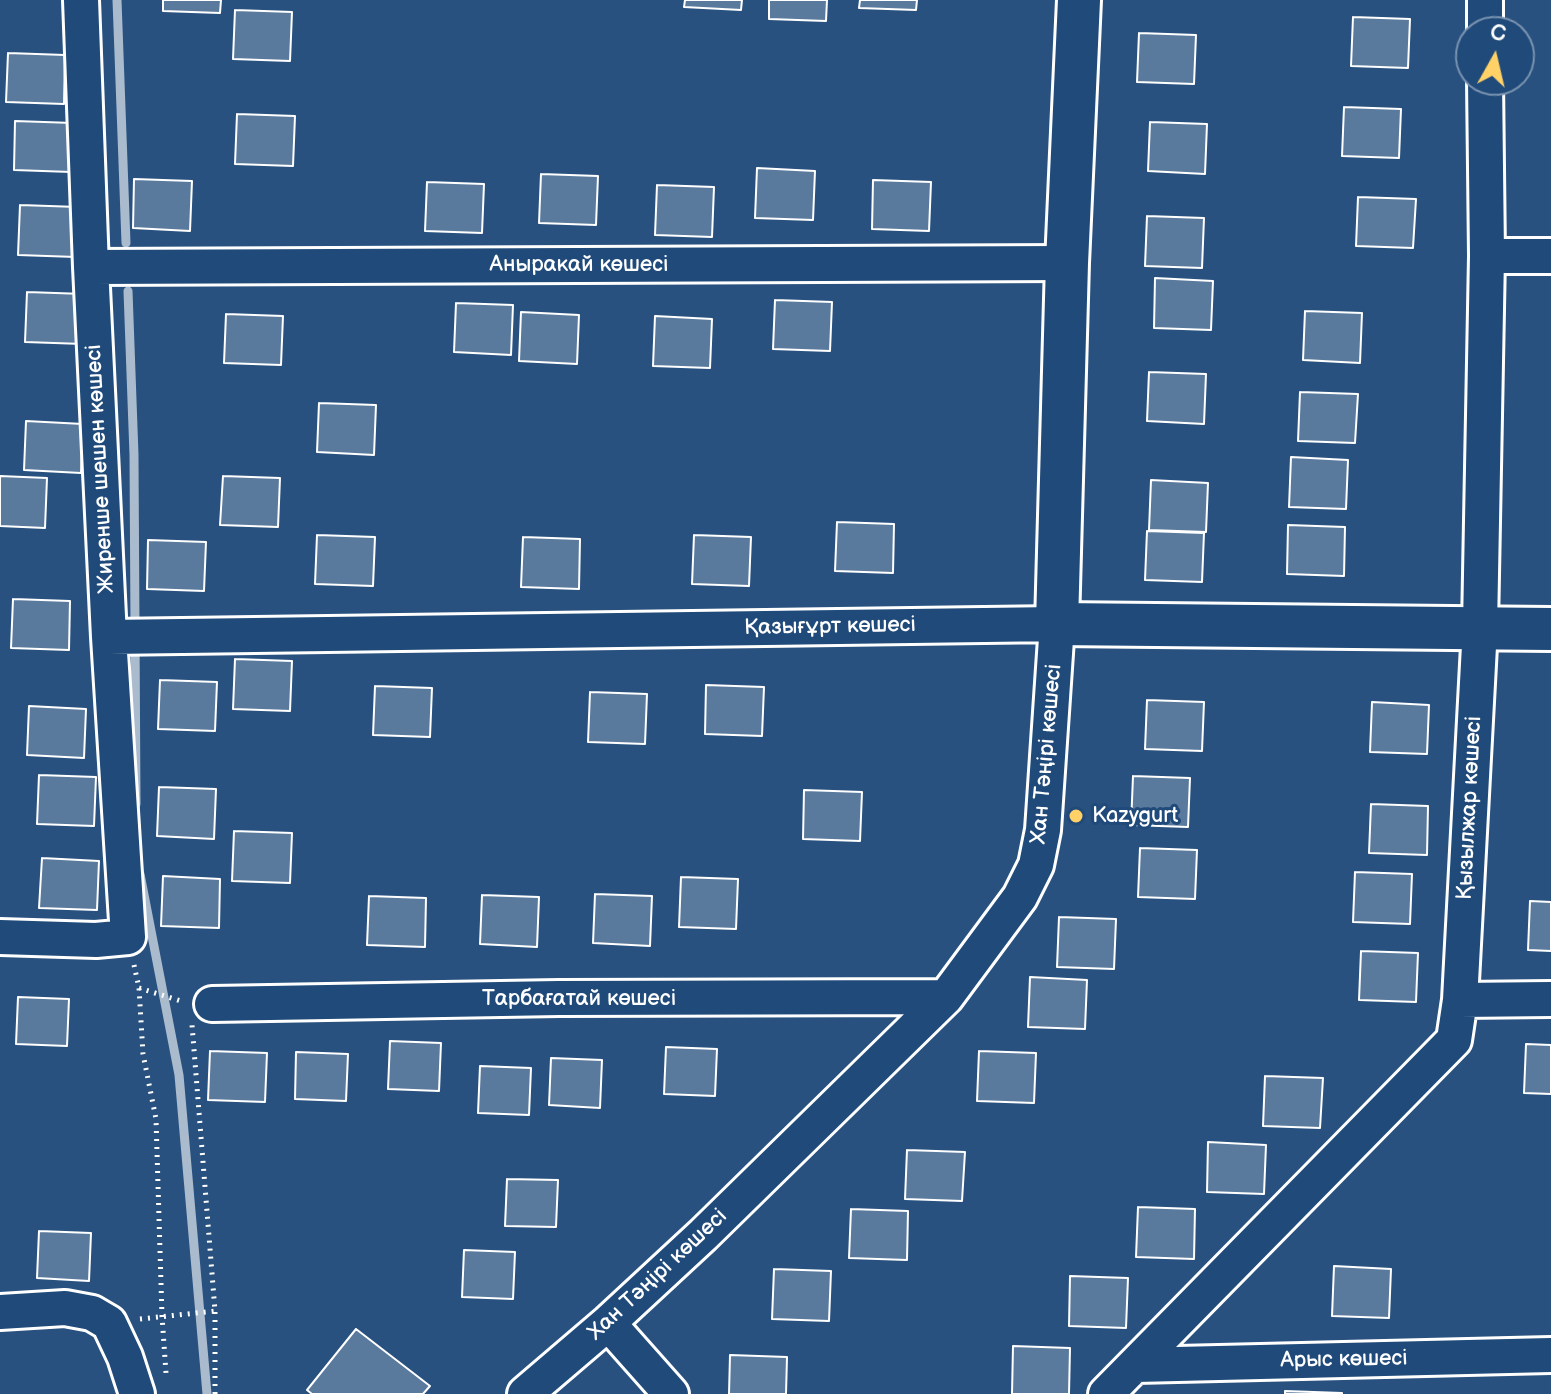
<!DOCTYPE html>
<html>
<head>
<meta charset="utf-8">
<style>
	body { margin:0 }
	#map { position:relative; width:1551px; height:1394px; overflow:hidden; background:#28517f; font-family:"Balsamiq Sans",sans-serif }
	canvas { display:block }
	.north { position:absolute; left:1455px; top:16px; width:80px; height:80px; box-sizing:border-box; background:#1f4a7a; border:2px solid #7992af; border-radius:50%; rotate:8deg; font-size:22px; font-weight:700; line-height:32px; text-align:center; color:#fff }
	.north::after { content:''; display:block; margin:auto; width:28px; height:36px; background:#ffd166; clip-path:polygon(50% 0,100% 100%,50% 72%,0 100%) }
</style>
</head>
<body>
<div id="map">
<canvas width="1551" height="1394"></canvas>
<div class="north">С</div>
</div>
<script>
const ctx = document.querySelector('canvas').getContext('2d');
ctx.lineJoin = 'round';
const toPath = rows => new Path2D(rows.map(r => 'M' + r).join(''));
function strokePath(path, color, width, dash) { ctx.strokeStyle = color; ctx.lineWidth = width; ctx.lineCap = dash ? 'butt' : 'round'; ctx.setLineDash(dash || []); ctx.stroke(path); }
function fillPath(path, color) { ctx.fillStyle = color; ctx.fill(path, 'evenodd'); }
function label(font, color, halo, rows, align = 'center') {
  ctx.font = font + ' "Balsamiq Sans",sans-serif'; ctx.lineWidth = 6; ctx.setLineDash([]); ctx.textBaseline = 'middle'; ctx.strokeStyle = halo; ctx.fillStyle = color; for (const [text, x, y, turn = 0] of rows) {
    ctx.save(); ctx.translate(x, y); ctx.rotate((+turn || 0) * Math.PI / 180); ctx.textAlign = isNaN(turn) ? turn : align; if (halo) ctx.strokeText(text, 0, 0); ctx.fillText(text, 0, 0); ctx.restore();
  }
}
strokePath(toPath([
	[117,0,126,243],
	[128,291,134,455,136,804],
	[140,874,179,1075,207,1394]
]), '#aabbcd', 9);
const building = toPath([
	[163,0,221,0,220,13,163,11,163,0],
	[685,0,742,0,741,10,684,7,685,0],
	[769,0,827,0,826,21,769,19,769,0],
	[860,0,917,0,916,10,859,8,860,0],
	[235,10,292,12,290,61,233,59,235,10],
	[1353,17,1410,19,1408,68,1351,66,1353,17],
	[1139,33,1196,35,1194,84,1137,82,1139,33],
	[8,53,65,55,64,104,6,102,8,53],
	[1344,107,1401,109,1399,158,1342,156,1344,107],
	[237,114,295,116,293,166,235,164,237,114],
	[15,121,73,123,71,172,14,170,15,121],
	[1150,122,1207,124,1205,174,1148,171,1150,122],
	[757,168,815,171,813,220,755,218,757,168],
	[541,174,598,176,596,225,539,223,541,174],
	[134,179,192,181,190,231,133,228,134,179],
	[873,180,931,182,929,231,872,229,873,180],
	[427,182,484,184,482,233,425,231,427,182],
	[657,185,714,187,712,237,655,235,657,185],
	[1358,197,1416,199,1413,248,1356,246,1358,197],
	[20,205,78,207,76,257,18,255,20,205],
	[1147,216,1204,218,1202,268,1145,266,1147,216],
	[1155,278,1213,281,1211,330,1154,328,1155,278],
	[27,292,84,294,83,344,25,342,27,292],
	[775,300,832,302,830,351,773,349,775,300],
	[456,303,513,305,511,355,454,352,456,303],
	[1305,311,1362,313,1360,363,1303,360,1305,311],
	[521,312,579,315,577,364,519,361,521,312],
	[226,314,283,316,281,365,224,363,226,314],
	[655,316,712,319,710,368,653,366,655,316],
	[1149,372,1206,374,1204,424,1147,421,1149,372],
	[1300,392,1358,394,1355,443,1298,441,1300,392],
	[319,403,376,405,374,455,317,452,319,403],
	[26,421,83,424,81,473,24,470,26,421],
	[1291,457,1348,460,1346,509,1289,507,1291,457],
	[0,476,47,478,45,528,0,526,0,476],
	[223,476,280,478,278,527,220,525,223,476],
	[1151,480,1208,483,1206,532,1149,530,1151,480],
	[837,522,894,524,893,573,835,571,837,522],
	[1288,525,1345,527,1344,576,1287,574,1288,525],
	[1147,531,1204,533,1202,582,1145,580,1147,531],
	[317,535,375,537,373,586,315,584,317,535],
	[694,535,751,537,749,586,692,584,694,535],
	[523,537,580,539,579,589,521,587,523,537],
	[148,540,206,542,204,591,147,589,148,540],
	[13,599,70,601,69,650,11,648,13,599],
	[235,659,292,661,290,711,233,709,235,659],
	[160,680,217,682,215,731,158,729,160,680],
	[706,685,764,687,762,736,705,734,706,685],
	[375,686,432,688,430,737,373,735,375,686],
	[590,692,647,694,645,744,588,742,590,692],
	[1147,700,1204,702,1202,751,1145,749,1147,700],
	[1372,702,1429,705,1427,754,1370,752,1372,702],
	[29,706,86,709,84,758,27,755,29,706],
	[39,775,96,777,94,826,37,824,39,775],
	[1133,776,1190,778,1188,827,1131,825,1133,776],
	[159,787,216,789,214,839,157,836,159,787],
	[804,790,862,792,860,841,803,839,804,790],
	[1371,804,1428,806,1427,855,1369,853,1371,804],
	[234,831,292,833,290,883,232,881,234,831],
	[1140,848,1197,850,1195,899,1138,897,1140,848],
	[42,858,99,861,97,910,39,908,42,858],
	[1355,872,1412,874,1410,924,1353,922,1355,872],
	[163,876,220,879,219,928,161,926,163,876],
	[681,877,738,879,736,929,679,927,681,877],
	[595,894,652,896,650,946,593,943,595,894],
	[482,895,539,897,537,947,480,944,482,895],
	[369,896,426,898,425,947,367,945,369,896],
	[1530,901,1551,902,1551,951,1528,950,1530,901],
	[1059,917,1116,919,1114,969,1057,967,1059,917],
	[1361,951,1418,953,1416,1002,1359,1000,1361,951],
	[1030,977,1087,980,1085,1029,1028,1027,1030,977],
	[18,997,69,999,67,1046,16,1044,18,997],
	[390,1041,441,1043,439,1091,388,1089,390,1041],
	[1526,1044,1551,1045,1551,1094,1524,1093,1526,1044],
	[666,1047,717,1049,715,1096,664,1094,666,1047],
	[210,1051,267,1053,265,1102,208,1100,210,1051],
	[979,1051,1036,1053,1034,1103,977,1101,979,1051],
	[296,1052,348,1054,346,1101,295,1099,296,1052],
	[551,1058,602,1060,600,1108,549,1105,551,1058],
	[480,1066,531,1068,529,1115,478,1113,480,1066],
	[1265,1076,1323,1078,1320,1128,1263,1126,1265,1076],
	[1208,1142,1266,1145,1264,1194,1207,1192,1208,1142],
	[907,1150,965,1152,962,1201,905,1199,907,1150],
	[507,1179,558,1180,556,1227,505,1226,507,1179],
	[1138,1207,1195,1209,1194,1259,1136,1257,1138,1207],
	[851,1209,908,1211,907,1260,849,1258,851,1209],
	[39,1231,91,1233,89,1281,37,1278,39,1231],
	[464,1250,515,1252,513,1299,462,1297,464,1250],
	[1334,1266,1391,1269,1389,1318,1332,1316,1334,1266],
	[774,1269,831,1271,829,1321,772,1319,774,1269],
	[1070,1276,1128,1278,1126,1328,1069,1326,1070,1276],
	[356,1329,430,1386,423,1394,312,1394,307,1390,356,1329],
	[1013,1346,1070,1348,1069,1394,1012,1394,1013,1346],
	[730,1355,787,1357,786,1394,729,1394,730,1355],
	[1285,1391,1342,1393,1342,1394,1285,1394,1285,1391]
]);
fillPath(building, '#5a7a9d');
strokePath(building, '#fff', 2);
const minor = toPath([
	[1485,0,1485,32],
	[1487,256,1551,256],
	[91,267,1067,263],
	[109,637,1057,624,1043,830,1036,865,1020,897,946,997,703,1235,608,1323,525,1394],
	[0,937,96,940,128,937,109,637,91,267,81,0],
	[1460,1000,1551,999],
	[212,1004,559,998,946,997],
	[0,1312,65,1308,92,1313,109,1323,125,1357,137,1394],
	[608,1323,671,1394],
	[1136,1365,1551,1355],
	[1106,1394,1454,1040,1460,1000,1480,627,1487,256,1485,80]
]);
const tertiary = toPath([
	[1079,0,1067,263,1057,624,1551,629]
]);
strokePath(minor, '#fff', 40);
strokePath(tertiary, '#fff', 48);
strokePath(toPath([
	[134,965,139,988,143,1054,156,1119,162,1316,166,1373],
	[139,988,184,1002],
	[140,1319,215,1311,192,1025],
	[215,1394,215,1311]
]), '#fff', 5, [2, 6]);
strokePath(minor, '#1f4a7a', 34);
strokePath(tertiary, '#1f4a7a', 42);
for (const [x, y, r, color] of [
	[1076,816,8,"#ffd166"]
]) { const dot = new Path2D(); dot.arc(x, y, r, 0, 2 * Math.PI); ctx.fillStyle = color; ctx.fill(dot); strokePath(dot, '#1f4a7a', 3); }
label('22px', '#fff', '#1f4a7a', [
	["Аныракай көшесі",579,265],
	["Жиренше шешен көшесі",101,469,-93],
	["Қазығұрт көшесі",830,627,-1],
	["Хан Тәңірі көшесі",1047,754,-85],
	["Қызылжар көшесі",1470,808,-87],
	["Тарбағатай көшесі",579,999],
	["Хан Тәңірі көшесі",658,1275,-43],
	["Арыс көшесі",1344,1360,-1]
]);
label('22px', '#fff', '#1f4a7a', [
	["Kazygurt",1092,816]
], 'left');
</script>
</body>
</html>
